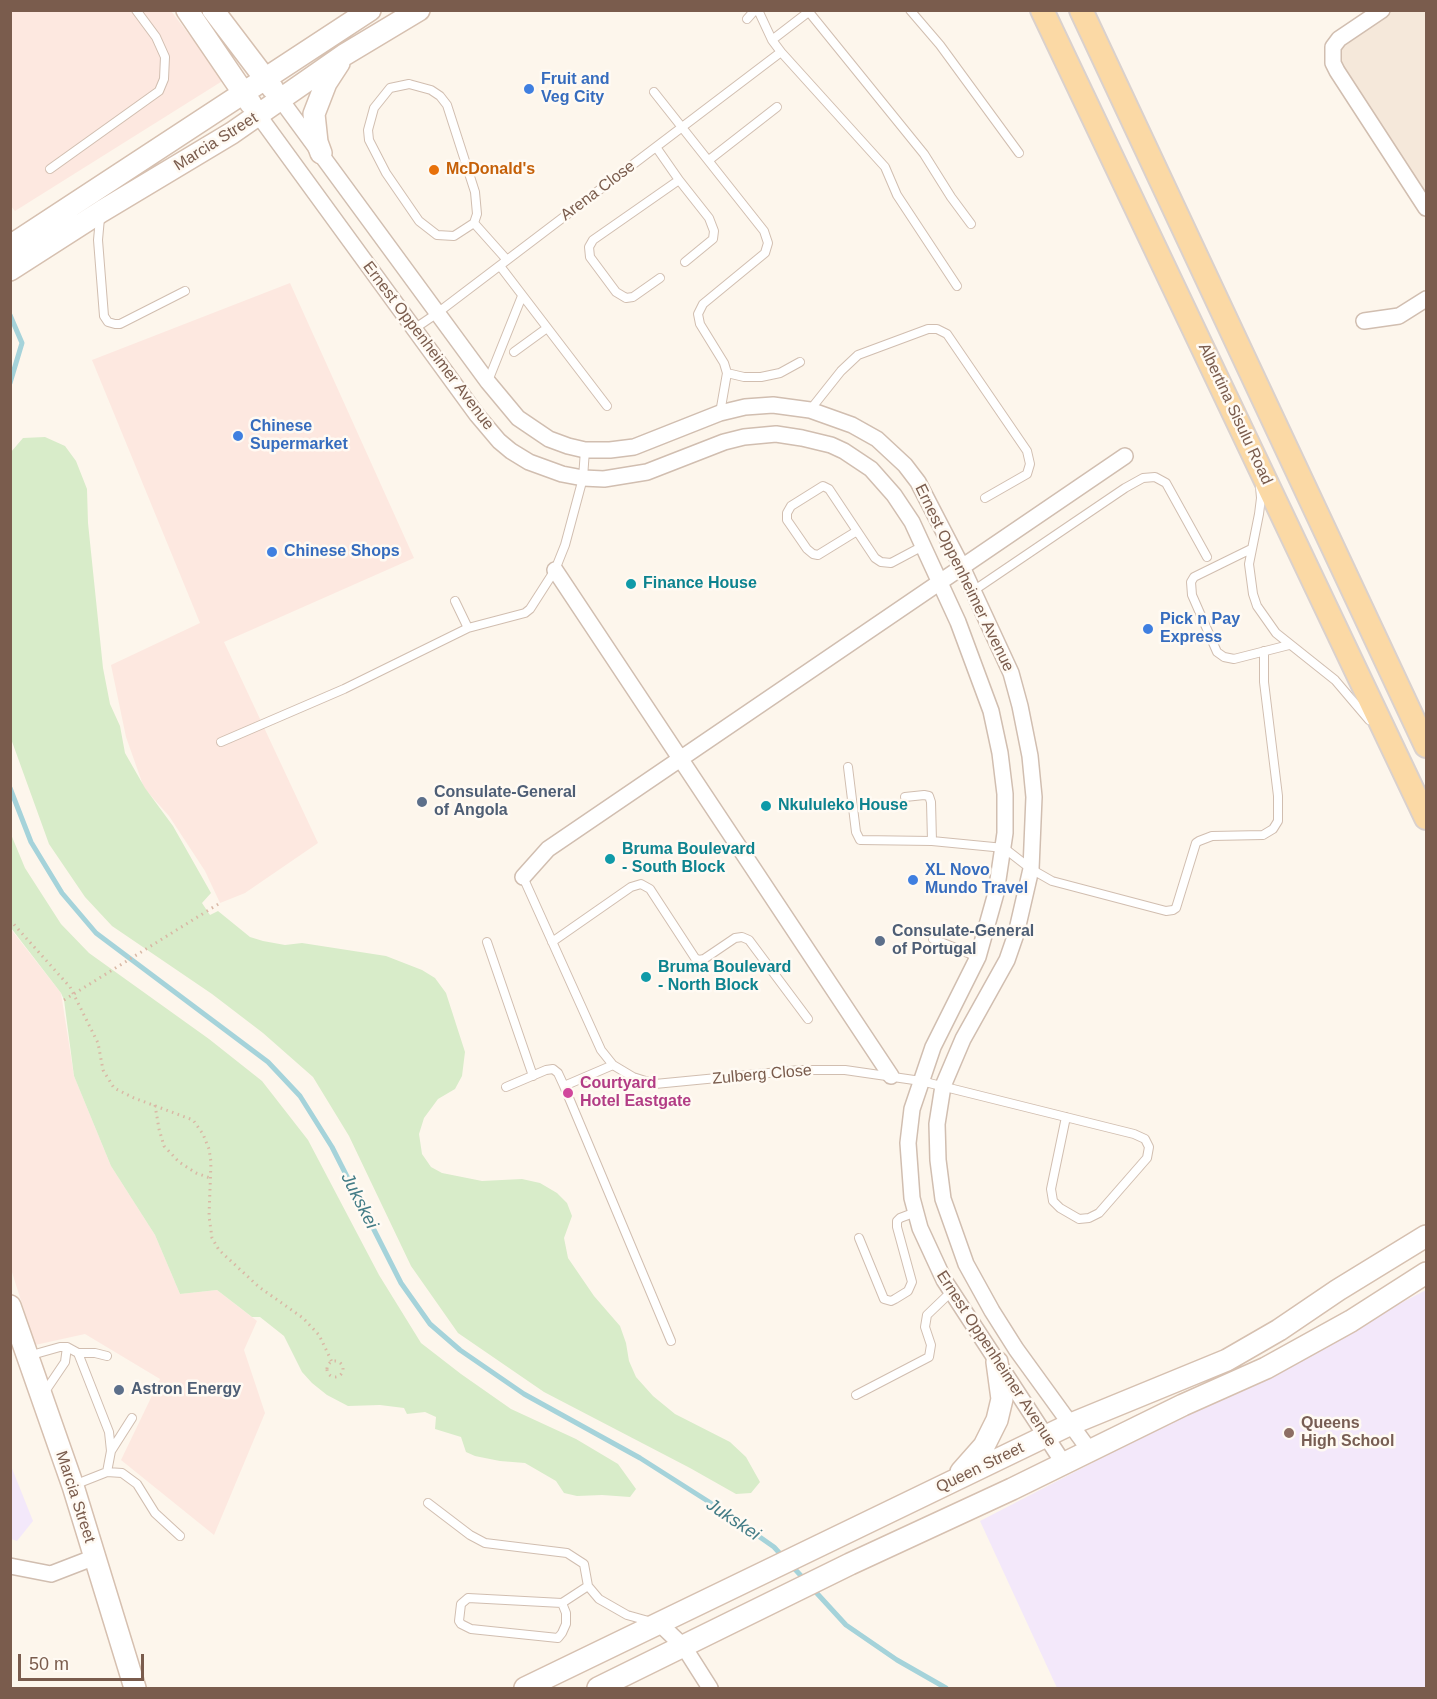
<!DOCTYPE html>
<html>
<head>
<meta charset="utf-8">
<style>
	body { margin:0 }
	#map { position:relative; width:1437px; height:1699px; overflow:hidden; background:#fdf6ec; font-family:Arial,sans-serif }
	canvas { display:block }
	.frame { position:absolute; inset:0; border:12px solid #7a5c4d; pointer-events:none }
	.scale { position:absolute; left:18px; top:1654px; width:126px; height:27px; box-sizing:border-box; border:3px solid #7a5c4d; border-top:0; padding-left:8px; font-size:18px; line-height:21px; white-space:nowrap; color:#7a5c4d; -webkit-text-stroke:4px #fffaf3; paint-order:stroke }
</style>
</head>
<body>
<div id="map">
<canvas width="1437" height="1699"></canvas>
<div class="frame"></div>
<div class="scale">50 m</div>
</div>
<script>
const ctx = document.querySelector('canvas').getContext('2d');
ctx.lineJoin = 'round';
function fillPath(path, color) { ctx.fillStyle = color; ctx.fill(path, 'evenodd'); }
const toPath = rows => new Path2D(rows.map(r => 'M' + r).join(''));
function strokePath(path, color, width, dash) { ctx.strokeStyle = color; ctx.lineWidth = width; ctx.lineCap = dash ? 'butt' : 'round'; ctx.setLineDash(dash || []); ctx.stroke(path); }
function label(font, color, halo, rows, align = 'center') {
  ctx.font = font + ' Arial,sans-serif'; ctx.lineWidth = 5; ctx.setLineDash([]); ctx.textBaseline = 'middle'; ctx.strokeStyle = halo; ctx.fillStyle = color; for (const [text, x, y, turn = 0] of rows) {
    ctx.save(); ctx.translate(x, y); ctx.rotate((+turn || 0) * Math.PI / 180); ctx.textAlign = isNaN(turn) ? turn : align; if (halo) ctx.strokeText(text, 0, 0); ctx.fillText(text, 0, 0); ctx.restore();
  }
}
fillPath(toPath([
	[1391,11,1426,11,1426,200,1332,52]
]), '#f5e8da');
fillPath(toPath([
	[10,11,171,11,224,80,15,211,10,205],
	[290,283,414,558,224,642,318,843,245,893,220,903,205,871,169,816,144,788,126,737,111,665,200,623,92,360],
	[10,928,61,993,74,1076,111,1166,155,1235,180,1294,217,1290,257,1321,244,1350,265,1413,214,1535,121,1460,160,1379,85,1334,35,1345,11,1269]
]), '#fde8e0');
fillPath(toPath([
	[1426,1290,1426,1688,1057,1688,980,1521],
	[11,1466,33,1521,17,1541,11,1539]
]), '#f3e8fa');
fillPath(toPath([
	[45,437,65,446,76,461,87,489,88,523,103,668,110,704,120,726,125,753,145,788,173,826,211,893,202,903,210,915,218,911,250,937,263,941,285,945,302,943,386,956,422,970,435,978,446,993,465,1052,462,1076,455,1089,438,1099,424,1118,419,1134,422,1154,431,1167,442,1173,482,1181,522,1179,540,1183,557,1193,567,1203,572,1216,564,1238,568,1258,594,1296,620,1326,626,1343,629,1361,636,1377,653,1396,675,1414,730,1442,746,1457,760,1482,751,1493,736,1494,690,1468,544,1392,458,1333,411,1266,349,1136,313,1077,263,1033,212,994,112,926,85,897,49,844,10,736,11,452,23,438],
	[10,832,25,868,61,924,89,953,209,1039,262,1081,308,1140,379,1275,421,1343,461,1374,511,1409,576,1439,618,1464,636,1489,630,1497,602,1495,577,1496,564,1493,556,1481,525,1463,500,1461,475,1456,466,1452,461,1437,435,1429,436,1417,425,1412,407,1414,404,1408,380,1405,348,1406,327,1395,312,1383,302,1372,284,1336,260,1317,252,1317,217,1290,180,1294,155,1235,111,1166,74,1076,64,1000,61,993,11,928]
]), '#d8ecc9');
strokePath(toPath([
	[10,315,22,343,10,383],
	[10,788,31,842,62,893,96,933,268,1062,300,1096,332,1147,401,1283,430,1324,460,1350,524,1394,640,1458,717,1507,774,1547,784,1558],
	[791,1565,805,1580],
	[813,1589,846,1625,897,1660,946,1688]
]), '#a5d3da', 5);
const lane = toPath([
	[758,10,772,40,781,52,885,167,897,195,957,286],
	[910,10,940,45,1019,153],
	[809,12,924,154,951,197,971,224],
	[747,19,755,10],
	[772,40,811,10],
	[409,84,431,90,440,96,447,105,475,192,477,214,474,223,454,236,437,235,419,221,386,173,369,140,368,130,374,108,390,88,409,84],
	[654,92,764,231,768,243,765,253,703,304,698,314,700,324,724,363,727,373,720,413],
	[656,147,679,180,593,240,589,247,590,257,616,292,626,298,633,297,660,278],
	[709,160,777,107],
	[50,169,159,91,164,79,165,57,156,37,136,10],
	[679,180,709,218,714,231,713,239,685,262],
	[100,218,98,240,104,316,108,322,115,324,120,324,185,291],
	[474,223,507,260],
	[500,266,607,406],
	[414,329,436,314,781,52],
	[514,352,547,328],
	[727,373,744,377,761,377,780,373,800,362],
	[488,381,522,296],
	[810,410,841,371,858,355,928,329,937,329,947,334,1027,451,1030,464,1027,474,985,498],
	[1260,487,1261,498,1259,514,1249,564,1253,594,1257,606,1276,633,1335,680,1369,720],
	[857,531,818,555,813,554,807,549,787,520,787,513,791,506,823,486,829,489,875,558,881,562,891,563,923,546],
	[1251,549,1194,577,1191,582,1192,595,1217,652,1224,657,1234,659,1289,645],
	[973,591,1125,488,1143,478,1155,477,1166,483,1207,557],
	[455,601,468,628],
	[221,742,344,689,468,628,525,613,530,609,555,570,565,545,583,478,585,450],
	[848,767,856,832,860,840,932,841,1004,848,1031,869,1052,881,1166,911,1173,910,1176,908,1196,843,1199,841,1212,836,1263,835,1273,829,1278,821,1278,796,1264,682,1264,651],
	[905,797,924,795,929,796,931,802,932,841],
	[523,877,601,1050,613,1065,633,1077,655,1084,800,1070,845,1070,921,1081,1134,1134,1145,1139,1149,1147,1147,1158,1099,1213,1089,1218,1079,1219,1060,1208,1053,1201,1051,1189,1066,1117],
	[933,939,978,957],
	[487,942,533,1076],
	[552,942,631,887,641,884,650,889,695,958,699,960,704,959,735,938,742,937,749,940,808,1019],
	[613,1065,564,1086,671,1341],
	[506,1087,546,1070,553,1069,558,1073,564,1086],
	[859,1238,884,1299,891,1301,895,1299,908,1291,912,1282,897,1227,897,1221,900,1218,916,1212],
	[78,1353,95,1353,107,1356],
	[28,1356,60,1347,67,1347,78,1353,109,1432,111,1451,107,1472],
	[44,1393,65,1362,67,1347],
	[856,1395,929,1357,931,1345,925,1327,927,1315,951,1292],
	[111,1451,132,1418],
	[74,1485,107,1472,122,1473,137,1484,155,1513,180,1536],
	[428,1503,470,1535,485,1543,567,1553,584,1564,588,1586,599,1599,627,1615,652,1622],
	[562,1603,566,1613,566,1624,562,1633,558,1638,471,1629,461,1624,459,1621,461,1604,468,1598,562,1603,588,1586]
]);
const street = toPath([
	[1382,10,1339,39,1333,47,1333,63,1337,71,1426,208],
	[281,100,488,382,518,418,549,439,568,446,585,450,610,450,634,447,720,413,745,407,773,405,810,410,852,425,877,439,905,465,918,482,962,567,1011,673,1020,706,1030,756,1034,797,1031,869,1016,934,1007,960,963,1039,943,1086,937,1124,938,1160,943,1199,966,1264,992,1311,1016,1349,1090,1451],
	[259,116,477,415,499,441,511,451,529,462,562,474,583,478,604,479,647,472,724,442,744,437,776,434,802,438,831,445,844,451,871,469,894,495,912,522,958,622,991,711,1000,753,1005,794,1005,833,996,893,978,957,933,1047,912,1109,908,1143,912,1198,920,1228,944,1280,1064,1464],
	[1364,321,1399,316,1426,299],
	[555,570,891,1076],
	[523,877,548,849,1125,456],
	[10,1566,51,1574,95,1557],
	[660,1624,684,1647,710,1688]
]);
const secondary = toPath([
	[187,10,251,104],
	[213,10,273,89],
	[321,153,317,142,314,114,326,83,339,63],
	[10,246,370,10],
	[10,270,102,211,232,133,344,55,419,10],
	[10,1306,73,1486,135,1688],
	[961,1472,984,1446,997,1420,1002,1399,997,1362],
	[525,1688,1071,1424,1227,1360,1279,1330,1338,1290,1426,1236],
	[598,1688,850,1564,1012,1489,1183,1405,1266,1368,1351,1321,1426,1273]
]);
const primary = toPath([
	[1042,10,1426,818],
	[1081,10,1426,746]
]);
strokePath(lane, '#d1beb0', 10);
strokePath(street, '#d1beb0', 18);
strokePath(secondary, '#d6c0b0', 24);
strokePath(primary, '#dad1cd', 26);
strokePath(toPath([
	[10,920,70,987,98,1043,103,1070,114,1088,134,1098,193,1120,203,1134,209,1149,211,1162,209,1216,212,1238,219,1250,259,1287,303,1318,319,1335,332,1362],
	[155,1105,159,1129,164,1146,179,1162,196,1173,210,1178],
	'327 1369a8 8 0 1 1 16 0a8 8 0 1 1-16 0Z'
]), '#d9b8a5', 3, [1.5, 4.5]);
strokePath(lane, '#fff', 8);
strokePath(street, '#fff', 15);
strokePath(secondary, '#fff', 21);
strokePath(primary, '#fbd9a5', 22);
strokePath(toPath([
	[64,1000,220,903]
]), '#d9b8a5', 3, [1.5, 4.5]);
for (const [x, y, r, color] of [
	[529,89,6,"#3f7fe0"],
	[434,170,6,"#e8710a"],
	[238,436,6,"#3f7fe0"],
	[272,552,6,"#3f7fe0"],
	[631,584,6,"#0f9aa8"],
	[1148,629,6,"#3f7fe0"],
	[422,802,6,"#5c6f8a"],
	[766,806,6,"#0f9aa8"],
	[610,859,6,"#0f9aa8"],
	[913,880,6,"#3f7fe0"],
	[880,941,6,"#5c6f8a"],
	[646,977,6,"#0f9aa8"],
	[568,1093,6,"#d1479c"],
	[119,1390,6,"#5c6f8a"],
	[1289,1433,6,"#8d6e63"]
]) { const dot = new Path2D(); dot.arc(x, y, r, 0, 2 * Math.PI); ctx.fillStyle = color; ctx.fill(dot); strokePath(dot, '#fffaf3', 2); }
label('bold 16px', '#366cbe', '#fffaf3', [
	["Fruit and",541,80],
	["Veg City",541,98],
	["Chinese",250,427],
	["Supermarket",250,445],
	["Chinese Shops",284,552],
	["Pick n Pay",1160,620],
	["Express",1160,638],
	["XL Novo",925,871],
	["Mundo Travel",925,889]
], 'left');
label('16px', '#7a5c4d', '#fffaf3', [
	["Marcia Street",216,142,-32],
	["Arena Close",598,191,-37],
	["Ernest Oppenheimer Avenue",428,346,53],
	["Albertina Sisulu Road",1235,414,65],
	["Ernest Oppenheimer Avenue",964,578,64],
	["Zulberg Close",762,1075,-5],
	["Ernest Oppenheimer Avenue",996,1359,57],
	["Queen Street",980,1468,-26],
	["Marcia Street",75,1497,72]
]);
label('bold 16px', '#c56008', '#fffaf3', [
	["McDonald's",446,170]
], 'left');
label('bold 16px', '#0d838f', '#fffaf3', [
	["Finance House",643,584],
	["Nkululeko House",778,806],
	["Bruma Boulevard",622,850],
	["- South Block",622,868],
	["Bruma Boulevard",658,968],
	["- North Block",658,986]
], 'left');
label('bold 16px', '#4e5e75', '#fffaf3', [
	["Consulate-General",434,793],
	["of Angola",434,811],
	["Consulate-General",892,932],
	["of Portugal",892,950],
	["Astron Energy",131,1390]
], 'left');
label('bold 16px', '#b23c85', '#fffaf3', [
	["Courtyard",580,1084],
	["Hotel Eastgate",580,1102]
], 'left');
label('bold 16px', '#785e54', '#fffaf3', [
	["Queens",1301,1424],
	["High School",1301,1442]
], 'left');
label('italic 18px', '#437c86', '#fffaf3', [
	["Jukskei",359,1201,63],
	["Jukskei",733,1520,34]
]);
</script>
</body>
</html>
